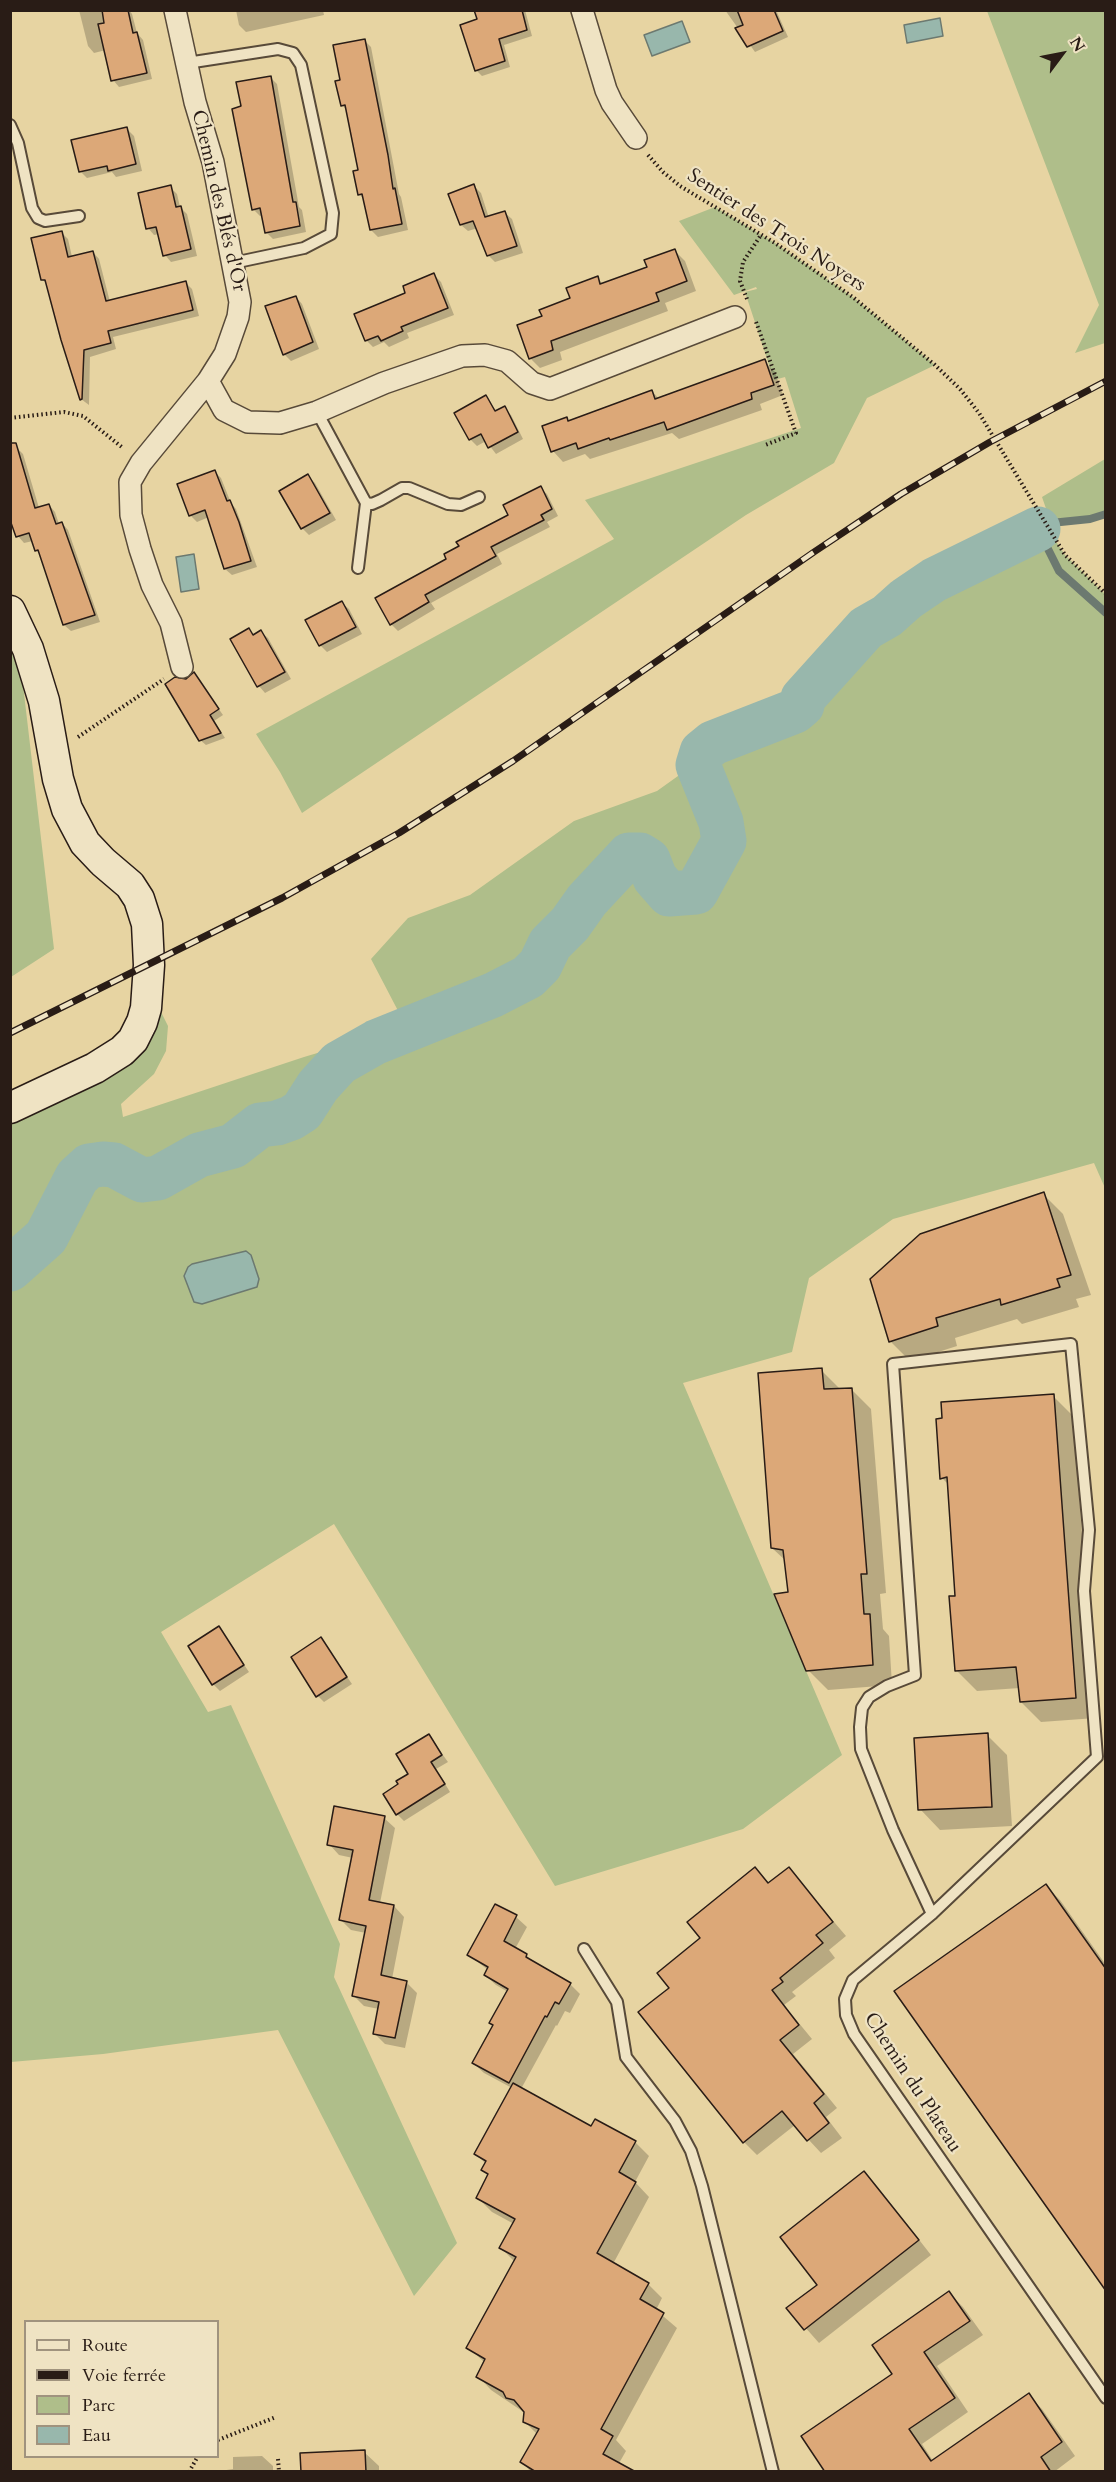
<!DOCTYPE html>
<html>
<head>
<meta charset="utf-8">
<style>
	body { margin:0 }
	#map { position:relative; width:1116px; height:2482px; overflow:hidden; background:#e7d4a2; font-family:Cardo,serif }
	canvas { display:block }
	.frame { position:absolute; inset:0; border:12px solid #291c16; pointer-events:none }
	.legend { position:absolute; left:24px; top:2320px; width:195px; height:138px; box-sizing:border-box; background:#efe3c3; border:2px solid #a0937e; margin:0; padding:8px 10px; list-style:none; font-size:18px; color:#291c16 }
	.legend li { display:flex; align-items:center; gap:12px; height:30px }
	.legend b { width:30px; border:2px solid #a0937e }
	.north { position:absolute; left:1032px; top:24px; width:60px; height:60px; -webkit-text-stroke:4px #efe3c3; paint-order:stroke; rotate:58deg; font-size:16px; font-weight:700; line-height:24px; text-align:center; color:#291c16 }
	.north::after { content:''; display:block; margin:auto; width:21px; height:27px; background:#291c16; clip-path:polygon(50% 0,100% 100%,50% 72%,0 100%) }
</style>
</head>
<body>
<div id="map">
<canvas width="1116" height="2482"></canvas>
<div class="frame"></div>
<ul class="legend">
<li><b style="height:8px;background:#efe3c3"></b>Route</li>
<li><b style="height:8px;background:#291c16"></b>Voie ferrée</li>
<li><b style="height:16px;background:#afbe8a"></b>Parc</li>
<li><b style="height:16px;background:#98b7ac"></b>Eau</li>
</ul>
<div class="north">N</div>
</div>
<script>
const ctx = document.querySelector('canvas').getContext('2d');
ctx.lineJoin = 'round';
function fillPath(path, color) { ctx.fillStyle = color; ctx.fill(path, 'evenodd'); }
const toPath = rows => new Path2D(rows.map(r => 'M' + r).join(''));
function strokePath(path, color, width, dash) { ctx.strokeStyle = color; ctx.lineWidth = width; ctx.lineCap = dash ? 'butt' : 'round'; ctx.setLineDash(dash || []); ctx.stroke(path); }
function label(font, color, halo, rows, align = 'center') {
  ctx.font = font + ' Cardo,serif'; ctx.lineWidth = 4.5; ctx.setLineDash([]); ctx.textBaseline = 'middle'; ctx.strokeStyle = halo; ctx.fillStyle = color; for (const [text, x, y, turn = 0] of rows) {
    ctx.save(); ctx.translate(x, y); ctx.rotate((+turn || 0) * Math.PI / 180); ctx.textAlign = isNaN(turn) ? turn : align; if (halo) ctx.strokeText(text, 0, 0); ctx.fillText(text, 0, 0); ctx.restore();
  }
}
fillPath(toPath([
	[987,11,1105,11,1105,343,1075,353,1099,305],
	[715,207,775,243,820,274,854,298,935,365,867,398,834,463,746,515,302,813,280,772,256,734,614,539,585,500,801,428,785,377,774,380,745,292,757,289,756,287,734,295,679,221],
	[1105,459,1105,514,1090,519,1051,523,1042,497],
	[1045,525,1065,555,1105,594,1105,1188,1094,1163,893,1219,809,1278,792,1352,683,1383,842,1755,743,1829,555,1886,334,1524,161,1632,208,1712,231,1705,340,1944,334,1977,457,2243,414,2296,278,2030,103,2054,11,2062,11,1108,159,1008,168,1026,166,1051,154,1074,121,1104,123,1117,304,1057,344,1045,384,1038,407,1028,371,959,408,918,470,895,574,821,657,791,699,761,702,752,713,743,795,711,802,705,803,698,866,628,887,616,906,599,934,580],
	[889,605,863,625,797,695,793,705,772,713,844,628],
	[10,634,19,663,23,685,54,949,11,977]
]), '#afbe8a');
const water = toPath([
	[940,18,943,36,907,43,904,25,940,18],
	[682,21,690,42,652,56,644,35,682,21],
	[194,554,199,589,181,592,176,557,194,554],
	[246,1251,251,1255,259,1279,257,1287,202,1304,194,1302,184,1276,188,1267,192,1264,246,1251]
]);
fillPath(water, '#98b7ac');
strokePath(water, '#6c7970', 1.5);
fillPath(toPath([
	[79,10,129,10,132,14,137,33,143,40,152,79,119,87,113,80,106,50,94,53,88,46],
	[236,10,323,10,324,15,246,32,239,25],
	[482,10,525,10,532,36,504,45,510,67,482,76,476,70,479,20],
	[725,10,776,10,788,37,755,52],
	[364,40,371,47,399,194,401,197,408,230,378,237,371,230,365,200,360,195,355,172,359,171,348,111,342,105,342,81],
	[270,77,277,84,299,207,302,210,306,232,273,239,266,232,263,215,260,216,253,209,243,108],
	[127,129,134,136,142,171,116,177,112,172,87,178,80,171],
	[474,186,481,193,489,218,505,213,512,219,523,253,495,262,488,255,478,228,468,231,461,225],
	[170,187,177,194,180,207,187,214,197,256,171,262,165,255,160,234,154,235,148,228],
	[61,232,68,239,72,257,93,252,99,259,110,302,186,283,192,289,199,316,113,337,116,349,90,357,89,405,81,399,48,285,43,280],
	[675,251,685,261,696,291,665,303,668,311,560,352,562,360,540,368,530,358,544,317,572,299,597,278,604,285,649,268],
	[434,275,441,282,454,315,407,333,409,338,389,347,384,342,373,347,366,340,407,294],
	[296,297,302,304,319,349,291,361,284,354],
	[764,361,775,372,783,395,760,404,762,410,679,439,672,433,590,459,585,454,563,462,553,451,566,419,570,422,652,391,659,399],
	[486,397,497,412,504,408,511,415,523,439,496,454,486,441,477,446,470,439,456,413],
	[16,447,23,454,39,508,49,505,55,512,59,524,62,523,68,530,100,622,71,631,64,625,42,556,36,550,33,541,24,543,18,536],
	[215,472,221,478,231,503,236,509,257,567,232,575,225,569,209,517,197,522,190,515],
	[308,476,315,483,336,520,309,535,302,528],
	[540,488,547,494,558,516,547,522,550,527,497,554,502,564,431,603,435,609,398,631,391,624,448,559,510,516],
	[342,603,349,609,362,634,327,652,320,645],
	[249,630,255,635,261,632,268,638,291,679,265,693,259,686,232,640],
	[194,674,223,715,214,721,225,738,206,745,200,740,186,681],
	[1043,1194,1063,1214,1091,1295,1076,1299,1079,1307,1022,1324,1017,1319,955,1338,957,1346,910,1361,890,1341],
	[821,1370,841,1390,851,1389,871,1409,886,1593,880,1594,883,1629,889,1636,892,1685,828,1690,808,1670,789,1593,786,1561,772,1548],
	[1053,1396,1073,1416,1096,1718,1041,1722,1021,1702,1020,1688,977,1691,957,1671,957,1597,949,1485,942,1478],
	[219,1628,249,1672,220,1691,213,1684,190,1646],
	[321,1639,352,1684,324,1702,318,1696],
	[987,1735,1007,1755,1012,1826,940,1830,920,1809],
	[429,1736,448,1762,436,1769,450,1792,404,1821,397,1814,410,1775],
	[384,1818,395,1828,380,1903,394,1906,404,1917,392,1979,406,1982,417,1993,405,2048,385,2044,374,2033,379,2009,364,2006,354,1996,366,1933,351,1930,341,1920,353,1858,339,1855,329,1844],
	[755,1869,770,1884,789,1869,846,1936,829,1950,835,1958,792,1992,796,1996,784,2005,812,2039,793,2054,837,2108,826,2117,842,2138,821,2153,795,2125,757,2155,744,2142,671,1988,702,1938],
	[1046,1886,1060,1900,1106,1965,1106,2289],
	[496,1906,516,1917,527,1927,515,1949,526,1955,536,1965,570,1984,580,1994,570,2013,565,2011,557,2026,556,2025,521,2089,591,2128,635,2142,649,2156,635,2182,649,2197,613,2264,649,2285,662,2298,656,2310,677,2328,616,2440,626,2451,618,2465,624,2472,531,2472,522,2462,537,2434,525,2422,525,2413,491,2390,478,2376,485,2363,468,2347,515,2262,501,2248,514,2224,492,2212,478,2198,489,2176,483,2170,486,2164,476,2154,512,2088,484,2073,473,2063,494,2026,508,1992,496,1985,485,1975,488,1970,469,1955],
	[864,2173,877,2186,931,2255,819,2343,789,2309,819,2285],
	[949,2293,963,2307,983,2335,937,2366,968,2412,922,2444,933,2461,1028,2395,1042,2409,1075,2456,1054,2472,827,2472],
	[364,2452,379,2466,379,2472,302,2472],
	[262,2456,273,2466,273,2472,213,2472,233,2469,233,2457]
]), '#0003');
strokePath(toPath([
	[1106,514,1090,519,1051,523,1038,529,1059,571,1106,613]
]), '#6c7970', 8);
strokePath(toPath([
	[10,1269,46,1237,77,1177,89,1166,103,1164,114,1165,142,1180,158,1178,199,1155,233,1146,260,1125,277,1123,291,1118,302,1111,318,1086,339,1063,376,1042,493,995,528,977,540,965,550,944,570,924,587,900,629,855,640,855,648,860,655,878,669,894,696,892,724,841,721,822,698,765,702,752,713,743,795,711,802,705,803,698,866,628,887,616,906,599,934,580,1038,529]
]), '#98b7ac', 45);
const building = toPath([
	[102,10,128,10,133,33,137,32,147,73,111,81,98,24,104,23,102,10],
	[474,10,522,10,527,30,499,39,505,61,475,71,460,25,477,19,474,10],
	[737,10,774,10,783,31,747,47,735,28,743,25,737,10],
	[365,39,388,155,393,189,395,188,402,224,370,230,362,194,358,195,353,171,358,170,345,105,341,106,335,81,340,80,333,45,365,39],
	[271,76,293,202,296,202,300,226,265,233,260,208,252,210,232,109,241,106,236,82,271,76],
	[127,127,136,164,108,171,107,166,79,172,71,140,127,127],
	[474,184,485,217,505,211,517,246,487,256,473,221,460,225,448,194,474,184],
	[171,185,176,207,181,206,191,249,163,256,156,227,146,229,138,193,171,185],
	[62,231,68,257,93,251,106,301,186,281,193,310,108,331,111,343,84,350,82,399,80,400,61,340,45,280,41,280,31,238,62,231],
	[675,249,687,281,656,293,659,301,551,341,553,350,529,359,517,325,542,316,539,310,570,298,566,288,598,276,600,284,647,267,644,260,675,249],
	[434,273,448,308,401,327,403,331,381,341,378,336,365,341,354,314,405,293,403,286,434,273],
	[296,296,313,342,283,355,265,306,296,296],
	[765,359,774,385,751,393,752,399,667,430,664,422,610,440,609,438,578,449,576,443,551,452,542,426,567,417,568,421,652,390,655,399,765,359],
	[486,395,495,411,505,406,518,432,488,448,481,434,469,440,454,413,486,395],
	[10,443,16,443,35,508,49,504,56,524,62,522,95,615,63,625,38,550,35,551,29,533,16,537,10,520,10,443],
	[215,470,227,501,230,500,239,522,251,561,224,569,205,510,189,516,177,484,215,470],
	[308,474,330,513,301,529,279,491,308,474],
	[541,486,552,509,541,515,544,520,491,547,496,556,425,595,429,602,390,625,375,598,446,559,444,554,459,546,456,542,508,515,503,505,541,486],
	[342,601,356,627,319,646,305,620,342,601],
	[249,628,253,635,261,630,285,672,257,687,230,639,249,628],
	[194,672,219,709,210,715,221,733,199,741,165,684,175,677,186,679,194,672],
	[1044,1192,1071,1275,1057,1279,1060,1287,1001,1305,1000,1299,936,1318,938,1326,889,1342,870,1279,920,1234,1044,1192],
	[822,1368,824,1389,852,1388,867,1574,861,1574,864,1614,870,1614,873,1665,806,1671,774,1594,788,1592,783,1550,771,1548,758,1373,822,1368],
	[1054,1394,1076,1698,1020,1702,1016,1667,955,1671,949,1596,955,1596,947,1477,940,1479,936,1419,942,1418,941,1402,1054,1394],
	[219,1626,244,1665,212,1685,188,1646,219,1626],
	[321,1637,347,1677,316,1697,291,1657,321,1637],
	[988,1733,992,1807,918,1810,914,1738,988,1733],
	[429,1734,442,1755,431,1762,445,1784,396,1815,383,1794,398,1784,396,1781,408,1774,396,1754,429,1734],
	[334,1806,385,1816,369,1900,394,1905,381,1975,407,1981,395,2038,373,2034,379,2002,352,1996,366,1926,339,1920,353,1850,327,1845,334,1806],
	[755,1867,768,1883,789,1867,833,1922,816,1935,823,1943,780,1978,783,1982,772,1990,799,2025,780,2040,824,2094,814,2103,829,2123,807,2141,782,2111,743,2143,638,2012,669,1988,657,1973,700,1938,687,1922,755,1867],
	[1046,1884,1106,1969,1106,2291,894,1991,1046,1884],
	[495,1904,517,1915,504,1941,527,1954,526,1957,571,1983,559,2004,555,2002,547,2017,545,2016,509,2083,472,2063,493,2025,489,2023,508,1989,484,1975,488,1967,467,1955,495,1904],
	[513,2083,591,2126,595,2119,636,2141,619,2172,636,2182,597,2253,649,2283,640,2299,664,2313,601,2429,613,2436,603,2454,636,2472,536,2472,520,2462,539,2429,523,2422,524,2412,514,2400,506,2398,503,2392,476,2377,485,2359,466,2348,516,2257,499,2248,515,2219,476,2198,488,2174,481,2170,486,2161,474,2154,513,2083],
	[864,2171,919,2240,804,2330,786,2308,817,2285,780,2237,864,2171],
	[949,2291,970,2321,924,2352,955,2398,909,2429,931,2461,1029,2393,1062,2442,1041,2457,1051,2472,825,2472,801,2436,892,2374,872,2345,949,2291],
	[365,2450,366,2472,301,2472,300,2453,365,2450]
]);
fillPath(building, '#dca878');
strokePath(building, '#291c16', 1.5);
const lane = toPath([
	[187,63,278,49,293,53,301,65,333,213,331,234,304,248,233,263],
	[10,125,18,143,32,208,38,218,45,221,79,216],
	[317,412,366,503],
	[358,568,366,503,372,504,381,500,402,488,409,488,448,504,461,505,479,497],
	[932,1914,893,1830,861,1749,860,1727,862,1708,869,1697,887,1686,915,1675,893,1364,1071,1344,1089,1530,1084,1591,1097,1757,932,1914,853,1980,845,1999,846,2015,854,2034,1106,2398],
	[584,1949,617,2002,626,2057,675,2121,691,2151,702,2186,773,2472]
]);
const street = toPath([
	[175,10,195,102,213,162,240,302,238,317,225,354,208,381,224,410,248,422,280,423,317,412,384,383,462,356,485,355,507,361,532,383,550,389,735,317],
	[582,10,606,90,612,103,636,138],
	[182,667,171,623,152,585,140,549,131,515,130,482,141,463,208,381]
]);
const secondary = toPath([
	[10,611,28,649,44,701,58,779,67,809,85,843,103,862,130,885,139,899,147,924,149,965,146,1008,142,1022,133,1040,122,1051,95,1068,10,1108]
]);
strokePath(lane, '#584a39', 14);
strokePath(street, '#584a39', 24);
strokePath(secondary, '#291c16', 33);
strokePath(toPath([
	[648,155,663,172,680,186,775,243,854,298,935,365,960,389,979,413,1065,555,1106,594],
	[747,299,740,281,743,262,761,235],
	[756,322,796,433,765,445],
	[10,418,64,412,83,416,123,448],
	[78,737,164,679],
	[218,2440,276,2417],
	[278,2459,279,2472],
	[189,2472,198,2456]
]), '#291c16', 4, [1.5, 3]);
strokePath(lane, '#efe3c3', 10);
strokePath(street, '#efe3c3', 21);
strokePath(secondary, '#efe3c3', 30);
const rail = toPath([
	[10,1033,282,898,399,833,513,761,814,552,901,494,990,442,1106,381]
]);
strokePath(rail, '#291c16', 7);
strokePath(rail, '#efe3c3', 4.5, [14]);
label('20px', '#291c16', '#efe3c3', [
	["Chemin des Blés d'Or",218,201,77],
	["Sentier des Trois Noyers",776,231,33],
	["Chemin du Plateau",912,2083,57]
]);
</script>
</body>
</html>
